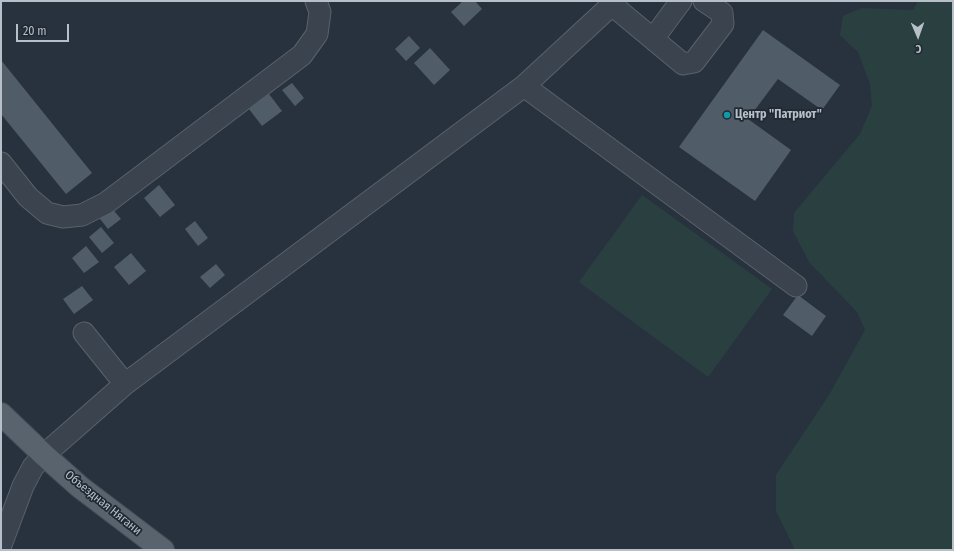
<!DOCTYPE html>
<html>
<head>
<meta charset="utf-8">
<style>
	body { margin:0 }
	#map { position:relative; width:954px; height:551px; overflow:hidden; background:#27323e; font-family:"Fira Sans Condensed",sans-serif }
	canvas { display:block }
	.frame { position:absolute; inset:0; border:2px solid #b7bfc8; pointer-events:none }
	.north { position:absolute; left:898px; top:16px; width:40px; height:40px; -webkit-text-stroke:3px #202933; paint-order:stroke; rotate:178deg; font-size:11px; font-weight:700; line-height:16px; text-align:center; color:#b7bfc8 }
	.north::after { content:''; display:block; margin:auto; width:14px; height:18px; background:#b7bfc8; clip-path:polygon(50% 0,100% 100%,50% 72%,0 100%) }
	.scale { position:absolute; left:16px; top:24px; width:53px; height:18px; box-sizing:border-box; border:2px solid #b7bfc8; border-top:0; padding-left:5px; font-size:12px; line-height:14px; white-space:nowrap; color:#b7bfc8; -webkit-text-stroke:3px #202933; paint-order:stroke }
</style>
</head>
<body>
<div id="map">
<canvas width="954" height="551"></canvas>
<div class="frame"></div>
<div class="north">С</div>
<div class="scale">20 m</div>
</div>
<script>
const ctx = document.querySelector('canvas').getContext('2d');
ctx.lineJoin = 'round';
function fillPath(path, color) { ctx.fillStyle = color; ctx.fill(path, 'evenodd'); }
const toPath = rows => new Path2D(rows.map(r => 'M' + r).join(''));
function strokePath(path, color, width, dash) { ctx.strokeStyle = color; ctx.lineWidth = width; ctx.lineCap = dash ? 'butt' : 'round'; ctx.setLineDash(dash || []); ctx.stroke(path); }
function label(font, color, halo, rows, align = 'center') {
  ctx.font = font + ' "Fira Sans Condensed",sans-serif'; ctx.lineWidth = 3.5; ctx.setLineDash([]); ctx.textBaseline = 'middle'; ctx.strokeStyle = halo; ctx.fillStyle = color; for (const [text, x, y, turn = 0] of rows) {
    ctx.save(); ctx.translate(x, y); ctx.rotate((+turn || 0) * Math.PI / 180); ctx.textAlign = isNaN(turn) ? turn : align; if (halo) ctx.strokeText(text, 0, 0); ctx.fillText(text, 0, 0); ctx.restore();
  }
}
fillPath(toPath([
	[918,1,953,1,953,550,795,550,776,511,776,475,829,395,865,330,857,312,809,262,793,231,794,213,860,134,872,106,870,84,858,52,840,35,843,16,862,8,913,10],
	[642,195,772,289,708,377,579,282]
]), '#2a4040');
fillPath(toPath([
	[463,1,475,1,482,9,464,26,451,12],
	[763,30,840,85,822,110,778,79,748,119,791,150,755,201,679,147],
	[409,36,420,48,406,61,395,49],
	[430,48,450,70,434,85,414,63],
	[1,60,92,173,66,194,1,114],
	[292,83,304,98,295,106,282,90],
	[269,94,282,111,262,126,249,109],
	[159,185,175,205,160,217,144,198],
	[109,205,121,219,108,229,97,215],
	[195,221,208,238,198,246,185,229],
	[101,227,114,243,102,253,89,237],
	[86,246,99,262,84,273,72,258],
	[131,253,146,271,129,285,114,267],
	[216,264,225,275,210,288,200,277],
	[82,286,93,300,74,314,63,299],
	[798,295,826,316,812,336,783,315]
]), '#505d68');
const minor = toPath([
	[612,5,683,64,694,62,723,24,722,13,704,1],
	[653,39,681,1],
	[524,86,796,286],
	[1,163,28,197,47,213,63,217,82,215,106,203,302,55,317,34,320,12,316,1],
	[84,333,125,384],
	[1,545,23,486,33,467,44,455,125,384,524,86,616,1]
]);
const major = toPath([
	[1,414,44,455,80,487,163,550]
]);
strokePath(minor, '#59626b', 23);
strokePath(major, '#444d57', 24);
strokePath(minor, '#3b444e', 21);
strokePath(major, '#59636e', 22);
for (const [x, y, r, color] of [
	[727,115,4,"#0f9aa8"]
]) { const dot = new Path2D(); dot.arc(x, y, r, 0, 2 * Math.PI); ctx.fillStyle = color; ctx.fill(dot); strokePath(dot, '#202933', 1.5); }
label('bold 12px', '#b7bfc8', '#202933', [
	["Центр \"Патриот\"",735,115]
], 'left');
label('12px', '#b7bfc8', '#202933', [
	["Объездная Нягани",103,503,39]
]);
</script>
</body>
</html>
